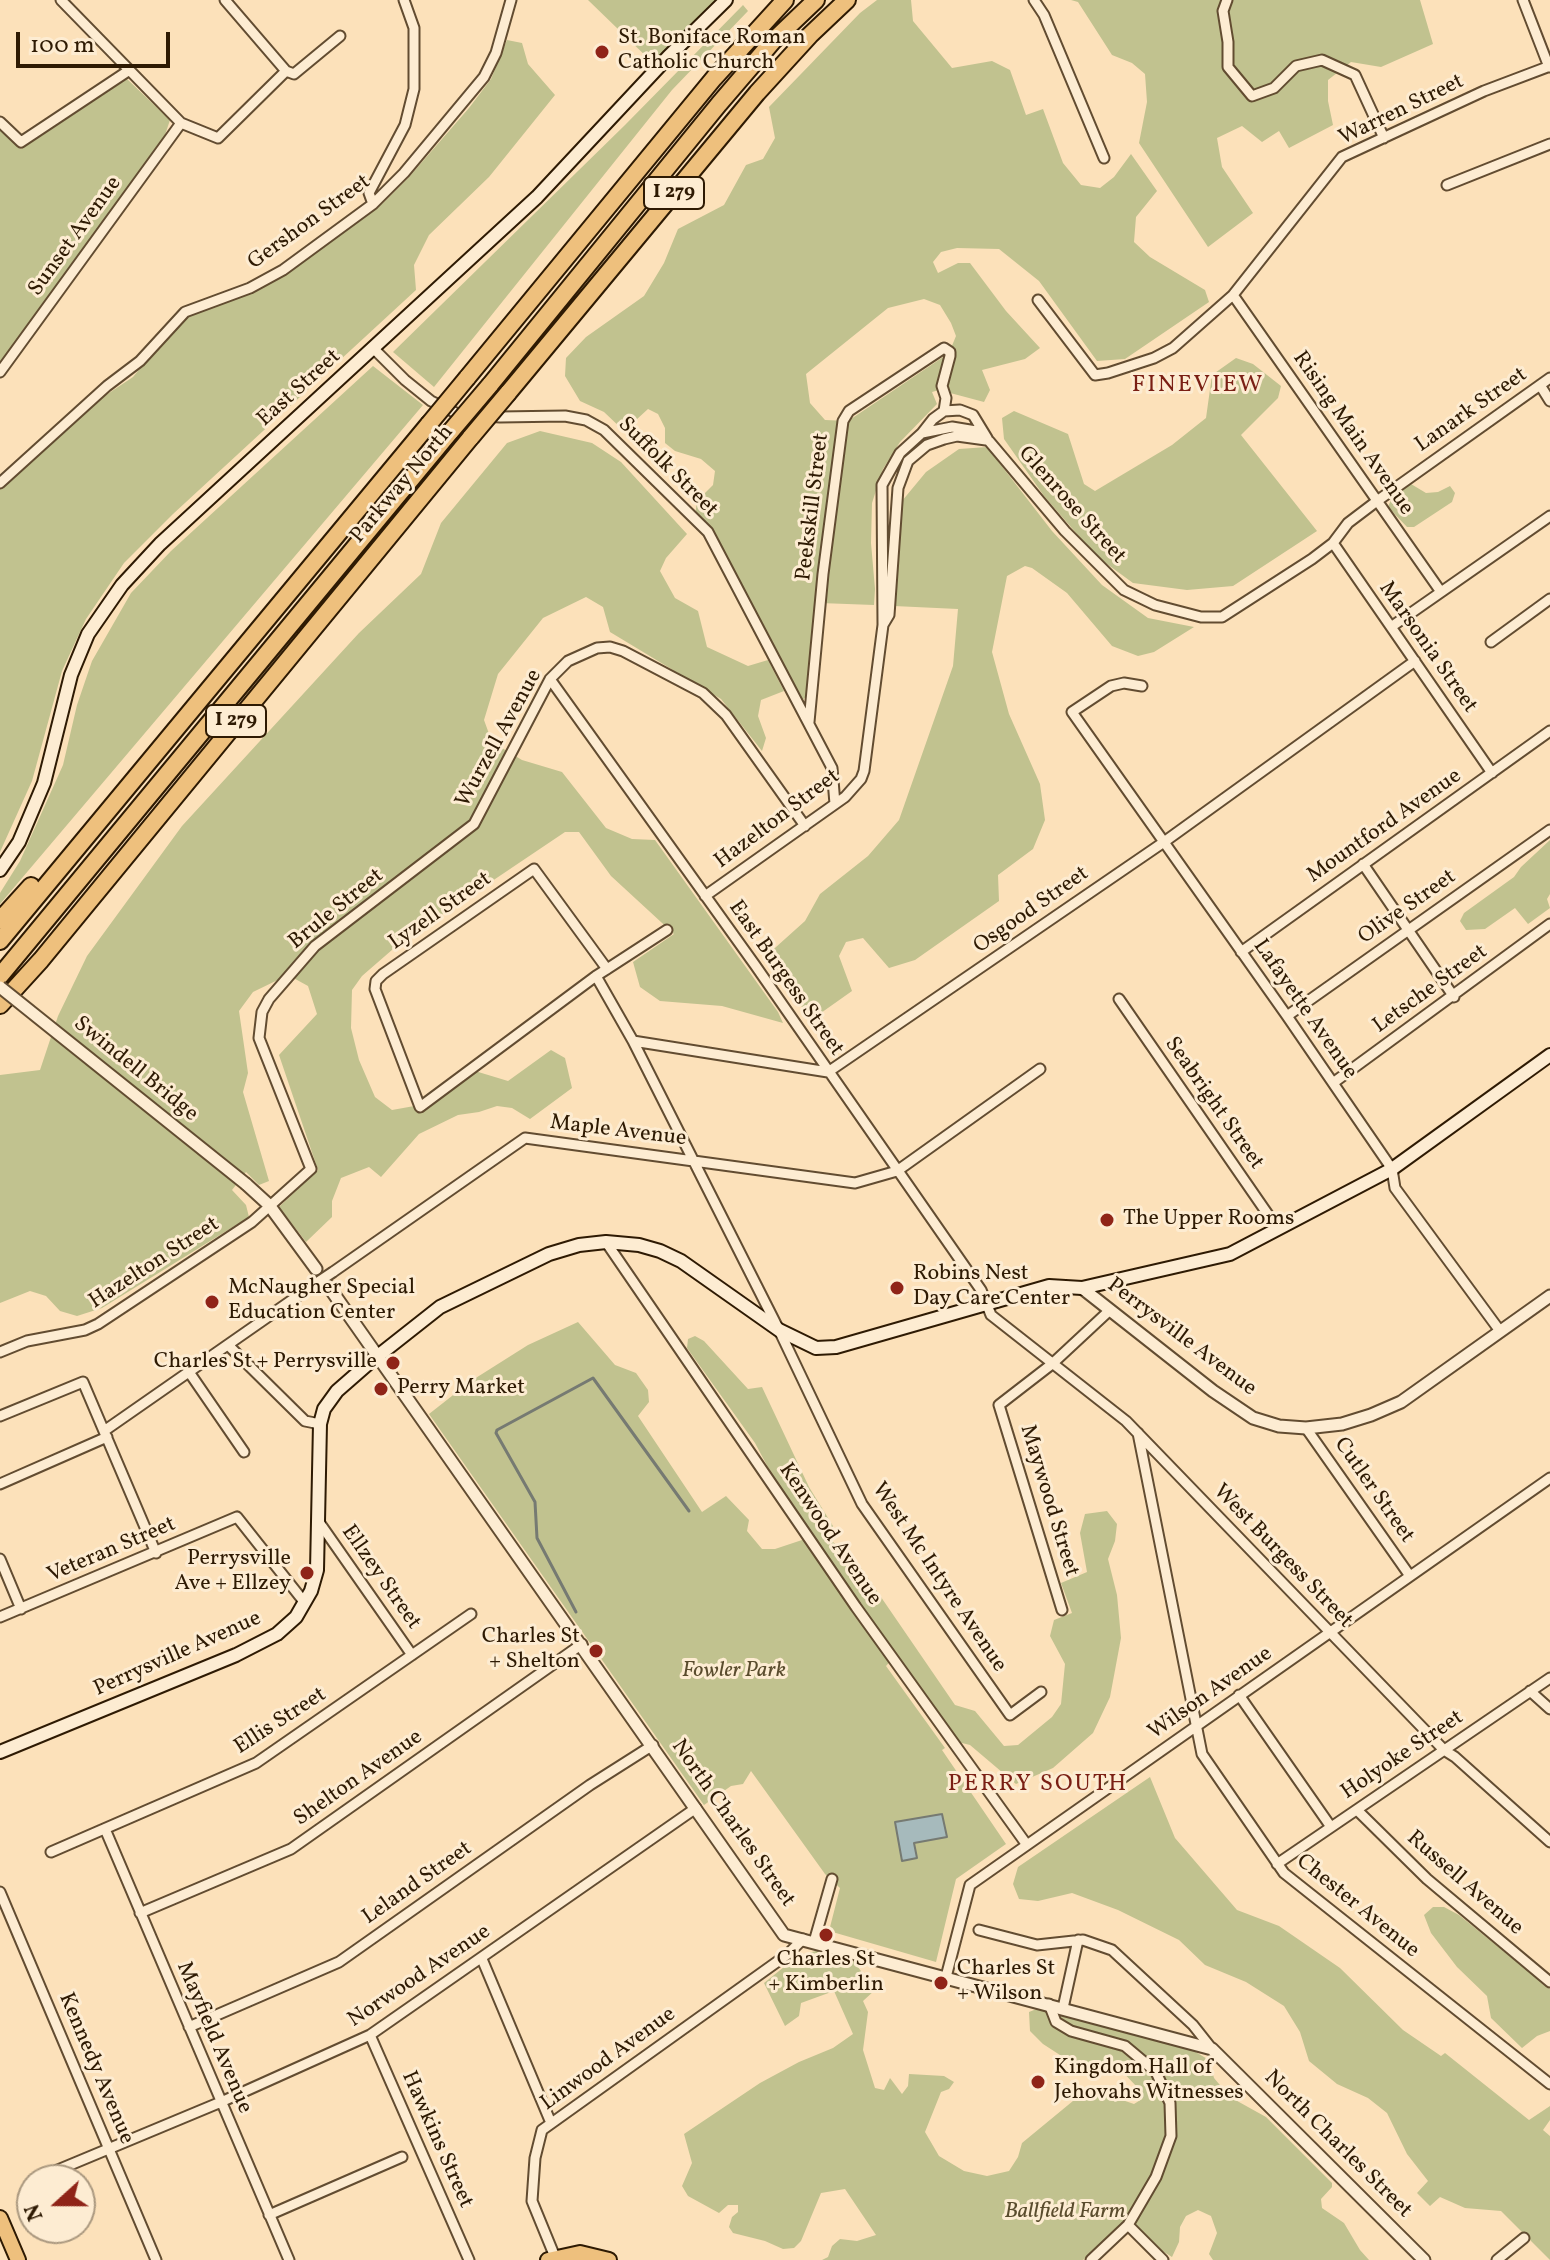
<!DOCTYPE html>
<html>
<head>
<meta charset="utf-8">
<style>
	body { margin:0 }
	#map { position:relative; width:1550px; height:2260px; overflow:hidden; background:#fce1ba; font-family:Vollkorn,serif }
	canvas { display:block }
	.north { position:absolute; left:16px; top:2164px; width:80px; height:80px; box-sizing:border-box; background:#fdecd2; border:2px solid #aa987f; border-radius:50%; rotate:249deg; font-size:22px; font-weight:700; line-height:32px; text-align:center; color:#2e1a03 }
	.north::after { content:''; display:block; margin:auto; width:28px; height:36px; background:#8f2418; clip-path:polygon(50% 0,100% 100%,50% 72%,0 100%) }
	.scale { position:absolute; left:16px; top:32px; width:154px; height:36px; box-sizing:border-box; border:4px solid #2e1a03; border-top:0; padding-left:10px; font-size:24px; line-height:28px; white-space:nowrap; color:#2e1a03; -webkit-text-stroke:6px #fdecd2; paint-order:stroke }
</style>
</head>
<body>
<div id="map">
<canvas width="1550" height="2260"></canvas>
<div class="north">N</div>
<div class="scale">100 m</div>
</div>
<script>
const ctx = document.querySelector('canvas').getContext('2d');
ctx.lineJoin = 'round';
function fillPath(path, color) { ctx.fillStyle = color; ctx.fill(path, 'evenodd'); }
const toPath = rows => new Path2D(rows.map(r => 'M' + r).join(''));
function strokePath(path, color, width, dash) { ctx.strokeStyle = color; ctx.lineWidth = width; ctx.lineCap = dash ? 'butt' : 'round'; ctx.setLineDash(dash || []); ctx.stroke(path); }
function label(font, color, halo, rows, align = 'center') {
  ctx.font = font + ' Vollkorn,serif'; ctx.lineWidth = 6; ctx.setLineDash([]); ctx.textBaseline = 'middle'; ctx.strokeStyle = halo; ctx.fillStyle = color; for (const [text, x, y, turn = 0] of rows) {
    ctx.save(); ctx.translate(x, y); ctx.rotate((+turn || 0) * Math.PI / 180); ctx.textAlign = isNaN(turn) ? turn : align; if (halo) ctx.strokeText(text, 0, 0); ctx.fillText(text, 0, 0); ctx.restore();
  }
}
fillPath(toPath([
	[588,0,717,0,654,64],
	[877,0,911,0,913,21,952,68,992,61,1010,70,1026,115,1043,109,1063,163,1081,185,1100,188,1114,177,1131,154,1157,191,1136,217,1134,242,1150,257,1205,290,1209,302,1125,359,1097,361,1039,281,999,249,957,248,941,252,933,262,938,273,958,263,970,263,1006,311,1040,348,1025,359,982,370,990,390,984,402,939,390,932,392,937,404,900,442,883,469,872,503,871,543,875,589,874,605,820,603,814,653,810,656,809,693,801,702,695,516,697,501,713,485,715,471,701,459,675,451,665,443,665,428,658,414,648,409,624,431,604,412,580,401,565,376,566,358,586,337,644,296,664,263,678,229,724,205,746,165,763,159,775,138,769,107,860,13],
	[924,299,940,305,951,323,956,336,949,353,848,421,825,420,810,403,806,374,888,308],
	[1071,0,1420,0,1433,44,1381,67,1351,62,1328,80,1328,101,1333,125,1289,148,1279,131,1262,142,1242,126,1217,138,1222,167,1253,213,1208,247,1139,143,1147,102,1145,74,1132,63,1112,55,1078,2],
	[743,5,748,11,672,90,434,387,393,352,625,125],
	[507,40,522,43,528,64,555,95,489,177,429,235,414,265,416,290,173,514,124,563,86,619,62,671,32,781,0,852,0,489,106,395,133,377,178,322,190,314,254,291,285,274,383,203,409,177,469,108,491,79],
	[127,79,170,120,165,135,0,362,0,130,21,149],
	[1236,358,1253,364,1281,386,1278,398,1241,435,1317,531,1233,586,1187,590,1133,583,1096,556,1044,496,1004,439,1002,418,1014,411,1068,434,1084,484,1095,491,1172,445,1206,418,1212,375],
	[373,366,423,405,0,904,0,893,20,861,63,765,77,705,92,661,131,593,171,551],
	[540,431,592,443,621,462,687,534,666,558,660,571,675,598,698,611,707,647,748,666,768,660,784,691,761,700,758,716,766,738,762,751,721,699,610,632,603,607,586,597,543,618,498,674,484,720,492,742,522,760,562,772,606,828,632,839,655,840,778,1012,783,1023,722,1006,660,1001,640,987,633,962,674,934,611,876,579,832,565,832,400,943,362,976,352,990,351,1028,359,1060,375,1097,392,1110,431,1103,475,1071,508,1081,551,1050,565,1058,572,1088,530,1119,512,1108,497,1106,479,1112,458,1115,419,1134,381,1177,369,1167,341,1178,332,1201,332,1217,306,1242,279,1207,318,1170,279,1055,317,1014,308,986,288,975,253,992,239,1011,248,1073,243,1092,269,1181,259,1185,246,1172,232,1190,246,1205,249,1217,102,1308,77,1316,60,1311,46,1296,30,1291,0,1303,0,1075,40,1070,58,1016,87,956,182,826,359,633,421,574,441,523,507,443],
	[987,447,1052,531,1102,585,1148,618,1194,627,1154,652,1138,656,1112,646,1067,593,1032,568,1025,566,1007,576,992,652,1009,714,1040,784,1045,820,1033,849,998,875,999,901,915,960,889,968,863,938,846,942,839,956,852,991,811,1020,766,956,805,921,820,894,868,856,899,820,953,666,958,609,894,606,902,501,926,472,959,449],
	[1411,484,1426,493,1438,492,1450,486,1455,493,1452,502,1414,527,1407,527,1388,507,1393,495],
	[1550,840,1550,894,1547,899,1550,908,1528,924,1515,908,1485,929,1466,930,1460,921,1464,913,1514,877,1521,867],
	[578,1322,615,1365,636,1373,648,1390,649,1402,638,1416,702,1512,726,1496,749,1520,747,1531,762,1549,775,1549,802,1540,806,1532,779,1488,755,1443,687,1348,688,1339,695,1336,704,1341,748,1389,762,1387,809,1487,833,1526,833,1542,859,1565,955,1705,975,1711,1004,1746,1018,1745,1052,1717,1061,1704,1065,1664,1050,1636,1054,1620,1072,1613,1061,1583,1087,1572,1080,1533,1085,1514,1107,1511,1117,1524,1115,1541,1108,1559,1117,1595,1121,1638,1110,1697,1093,1733,1053,1768,1016,1784,970,1745,958,1742,897,1654,886,1666,945,1748,942,1750,1006,1844,956,1879,936,1962,829,1931,840,1888,825,1874,751,1771,743,1784,731,1786,704,1805,429,1414,471,1381,528,1345],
	[1150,1777,1175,1838,1237,1910,1279,1926,1340,1968,1403,2030,1441,2056,1445,2053,1529,2120,1550,2106,1550,2120,1543,2130,1550,2136,1550,2260,1501,2211,1465,2208,1440,2197,1430,2206,1417,2193,1428,2181,1407,2154,1387,2113,1368,2098,1337,2084,1309,2061,1300,2032,1284,2006,1246,1982,1205,1965,1179,1940,1118,1910,1072,1893,1038,1901,1019,1899,1013,1884,1018,1867],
	[1433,1907,1444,1907,1459,1915,1550,1989,1550,2031,1537,2036,1522,2048,1491,2018,1487,1996,1457,1967,1431,1933,1424,1915],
	[820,1950,852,1959,875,1990,863,2001,868,2012,863,2050,875,2088,884,2090,890,2078,902,2094,908,2086,909,2074,944,2076,954,2082,949,2089,941,2092,925,2132,939,2156,964,2171,987,2176,1009,2171,1018,2157,1022,2143,1079,2096,1093,2090,1134,2104,1142,2099,1137,2087,1117,2066,1080,2068,1043,2044,1030,2031,1029,2012,1039,2008,1136,2036,1184,2045,1209,2060,1214,2078,1230,2097,1266,2117,1332,2183,1332,2187,1321,2199,1322,2208,1344,2223,1360,2250,1369,2260,1213,2260,1209,2254,1217,2233,1211,2216,1198,2210,1186,2216,1180,2227,1179,2242,1172,2257,1159,2249,1136,2226,1127,2221,1083,2260,822,2260,828,2257,832,2246,840,2239,857,2241,876,2235,845,2189,821,2193,801,2241,794,2248,783,2249,765,2241,733,2233,729,2227,732,2217,738,2212,738,2205,728,2205,719,2213,688,2196,682,2186,692,2163,684,2134,760,2083,799,2062,833,2048,853,2034,834,1991,801,2003,799,2016,785,2026,764,1983,799,1955]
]), '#c1c28f');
const water = toPath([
	[942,1814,947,1837,914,1843,917,1858,902,1861,895,1822,942,1814]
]);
fillPath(water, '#a6babc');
strokePath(water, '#767a72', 2);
strokePath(toPath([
	[576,1612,537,1538,535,1502,496,1433,497,1430,593,1378,689,1511]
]), '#767a72', 3);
const minor = toPath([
	[61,0,181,123,218,138,286,71],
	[225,0,286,71],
	[1034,0,1044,15,1104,158],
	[1227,0,1223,11,1228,42,1228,67,1252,96,1274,88,1296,66,1322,60,1355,75,1384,138],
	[1523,0,1549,67],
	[286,71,294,74,340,36],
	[0,122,21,142,128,71],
	[1447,185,1550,144],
	[373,204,369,193,405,125,414,89,414,28,404,0],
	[1233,295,1441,592],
	[1038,300,1095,375,1108,373,1154,358,1173,348,1233,295,1342,157,1484,91,1550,66],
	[374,349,405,380,431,401,458,414,500,417,565,416,586,420,604,430,708,532,832,768,835,804],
	[0,372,181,123],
	[1540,385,1550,401],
	[922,433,933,419,944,411,960,410,973,415,987,438],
	[0,483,107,386,140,361,185,312,250,288,283,270,373,204,404,173,484,77,496,53,511,0],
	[1333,543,1492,773],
	[883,625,889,615,898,488,908,461,927,445,944,439,957,436,986,440],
	[1391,627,1550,516],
	[1491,642,1550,599],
	[550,679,755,965,981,1290,991,1315,1126,1421,1444,1750,1455,1757,1550,1842],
	[1142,686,1124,683,1111,686,1072,712,1287,1016,1392,1169,1395,1188,1500,1331],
	[809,722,823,574,843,421,849,411,944,348,950,352,950,356,942,386,946,398,944,411],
	[1363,864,1454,997],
	[705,896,845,797,861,779,864,771,883,625,882,485,900,453,922,433,952,427,976,431,989,441,1065,531,1124,590,1155,605,1201,617,1222,617,1312,559,1333,543,1348,523,1377,501,1550,378],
	[1241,952,1550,731],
	[607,969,534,869,383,974,376,981,375,989,420,1107,596,976,607,969,667,930],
	[596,976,633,1041,779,1330,862,1504,1010,1715,1041,1692],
	[1119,999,1278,1229],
	[1287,1016,1550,830],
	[633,1041,828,1072,1164,842,1415,661],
	[1333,1083,1550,924],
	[606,1242,856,1607,1027,1845],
	[333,1272,525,1138,855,1183,897,1171,1040,1069],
	[228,1345,305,1421,320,1424],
	[0,1352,27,1341,85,1330,98,1324,252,1222,311,1169,259,1038,262,1012,269,999,315,946,474,824,550,679,568,661,597,648,610,647,623,651,703,693,726,715,805,826],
	[189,1372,244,1452],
	[0,1416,83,1382,156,1553],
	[1306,1428,1410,1576],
	[104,1431,315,1284],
	[1138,1433,1202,1754,1284,1873,1550,2084],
	[0,1484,107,1437],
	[319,1522,412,1655],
	[0,1559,21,1609],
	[1062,1610,999,1405,1052,1364,1110,1310],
	[0,1617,237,1517,305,1603],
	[1530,1691,1550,1709],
	[1239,1695,1331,1827],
	[1357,1810,1427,1879,1550,1982],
	[105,1829,289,2260],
	[51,1852,256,1763,471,1614],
	[1277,1864,1550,1678],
	[0,1892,156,2260],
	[140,1913,291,1849,582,1644],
	[979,1930,1037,1945,1083,1940,1112,1950,1193,2025,1212,2049],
	[814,1942,832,1879],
	[482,1959,551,2123],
	[946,1977,970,1885,1550,1478],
	[1049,2004,1056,2022,1071,2031,1125,2046,1156,2072,1170,2103,1171,2136,1156,2177,1128,2225,1091,2260],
	[1063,2008,1078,1940],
	[189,2027,339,1962,590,1785,653,1745],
	[370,2035,469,2260],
	[53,2172,221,2102,370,2035,696,1808],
	[269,2215,402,2157],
	[1128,2225,1163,2260],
	[555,2257,532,2201,535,2158,542,2130,788,1954,803,1939],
	[1497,2260,1524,2238]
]);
const tertiary = toPath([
	[246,1184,269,1205,316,1269],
	[329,1287,784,1935,1212,2049,1424,2260],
	[1082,1288,1213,1391,1253,1418,1279,1426,1306,1428,1342,1424,1371,1415,1401,1402,1550,1296]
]);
const secondary = toPath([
	[0,870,19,842,44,783,71,675,88,634,122,585,160,544,537,197,668,57,726,0],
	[0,1752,236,1655,277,1634,296,1617,311,1591,317,1570,320,1424,324,1409,337,1391,369,1363,440,1307,549,1254,579,1245,606,1242,639,1245,660,1251,681,1261,779,1330,816,1348,836,1347,1049,1286,1082,1288,1230,1254,1392,1169,1550,1055]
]);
const primary = toPath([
	[0,2218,18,2260],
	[548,2260,580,2253,609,2260]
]);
const motorway = toPath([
	[467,378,714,78,785,0],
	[490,385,719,104,773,41,816,0],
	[508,393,757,93,810,35,847,0],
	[0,920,31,886],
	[0,941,429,424],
	[0,976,451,431],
	[0,1005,41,960,471,437]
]);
strokePath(minor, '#624c31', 13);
strokePath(tertiary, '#624c31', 15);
strokePath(secondary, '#2e1a03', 16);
strokePath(primary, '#2e1a03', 18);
strokePath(motorway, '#2e1a03', 20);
strokePath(minor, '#fdecd2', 9);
strokePath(tertiary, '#fdecd2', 11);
strokePath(secondary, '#fdecd2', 12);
strokePath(primary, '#eec07d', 14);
strokePath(motorway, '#eec07d', 16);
const minorBridge = toPath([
	[315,1284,333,1272]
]);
const tertiaryBridge = toPath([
	[0,987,246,1184]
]);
const motorwayBridge = toPath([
	[429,424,467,378],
	[451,431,490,385],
	[471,437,508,393]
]);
strokePath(minorBridge, '#624c31', 13, []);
strokePath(tertiaryBridge, '#624c31', 15, []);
strokePath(motorwayBridge, '#2e1a03', 20, []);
strokePath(minorBridge, '#fdecd2', 9);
strokePath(tertiaryBridge, '#fdecd2', 11);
strokePath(motorwayBridge, '#eec07d', 16);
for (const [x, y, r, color] of [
	[602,52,8,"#8f2418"],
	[1107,1220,8,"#8f2418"],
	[897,1288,8,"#8f2418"],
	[212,1302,8,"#8f2418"],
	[393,1363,8,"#8f2418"],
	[381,1389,8,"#8f2418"],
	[307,1573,8,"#8f2418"],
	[596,1651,8,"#8f2418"],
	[826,1935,8,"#8f2418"],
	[941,1983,8,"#8f2418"],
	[1038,2082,8,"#8f2418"]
]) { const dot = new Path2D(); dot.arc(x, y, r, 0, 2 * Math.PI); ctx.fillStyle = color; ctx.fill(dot); strokePath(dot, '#fdecd2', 3); }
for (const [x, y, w] of [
	[674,193,60],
	[236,721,60]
]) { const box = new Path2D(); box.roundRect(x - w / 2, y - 16, w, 32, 6); ctx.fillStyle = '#fdecd2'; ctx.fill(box); strokePath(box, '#2e1a03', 2); }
label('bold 20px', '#2e1a03', null, [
	["I 279",674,193],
	["I 279",236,721]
]);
label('22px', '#2e1a03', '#fdecd2', [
	["St. Boniface Roman",618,39],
	["Catholic Church",618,64],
	["The Upper Rooms",1123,1220],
	["Robins Nest",913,1275],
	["Day Care Center",913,1300],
	["McNaugher Special",228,1289],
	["Education Center",228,1314],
	["Charles St + Perrysville",377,1363,"right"],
	["Perry Market",397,1389],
	["Perrysville",291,1560,"right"],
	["Ave + Ellzey",291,1585,"right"],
	["Charles St",580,1638,"right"],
	["+ Shelton",580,1663,"right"],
	["Charles St",826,1961,"center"],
	["+ Kimberlin",826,1986,"center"],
	["Charles St",957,1970],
	["+ Wilson",957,1995],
	["Kingdom Hall of",1054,2069],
	["Jehovahs Witnesses",1054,2094]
], 'left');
label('22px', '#2e1a03', '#fdecd2', [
	["Warren Street",1402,111,-26],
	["Gershon Street",310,223,-36],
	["Sunset Avenue",76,237,-54],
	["East Street",300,389,-42],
	["Lanark Street",1472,411,-35],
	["Rising Main Avenue",1352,434,55],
	["Suffolk Street",667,468,45],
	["Parkway North",403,485,-50],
	["Glenrose Street",1071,506,48],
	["Peekskill Street",814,507,-83],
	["Marsonia Street",1427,648,55],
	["Wurzell Avenue",500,739,-61],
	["Hazelton Street",778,820,-37],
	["Mountford Avenue",1385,827,-35],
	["Olive Street",1408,908,-35],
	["Brule Street",337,910,-39],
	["Osgood Street",1032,911,-35],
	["Lyzell Street",441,912,-35],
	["East Burgess Street",785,979,55],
	["Letsche Street",1431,990,-36],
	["Lafayette Avenue",1304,1010,55],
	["Swindell Bridge",135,1070,39],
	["Seabright Street",1213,1104,55],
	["Maple Avenue",618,1132,7],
	["Hazelton Street",155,1264,-33],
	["Perrysville Avenue",1181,1338,37],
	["Cutler Street",1373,1491,55],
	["Maywood Street",1048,1501,73],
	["Kenwood Avenue",829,1535,56],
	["Veteran Street",112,1551,-23],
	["West Burgess Street",1282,1557,46],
	["Ellzey Street",380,1578,55],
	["West Mc Intyre Avenue",938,1578,56],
	["Perrysville Avenue",178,1655,-24],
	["Wilson Avenue",1211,1694,-35],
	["Ellis Street",281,1722,-33],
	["Holyoke Street",1403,1756,-34],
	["Shelton Avenue",359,1779,-35],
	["North Charles Street",732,1824,55],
	["Leland Street",418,1884,-35],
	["Russell Avenue",1464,1884,41],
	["Chester Avenue",1357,1907,39],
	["Norwood Avenue",420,1977,-34],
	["Mayfield Avenue",213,2038,67],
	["Linwood Avenue",609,2060,-36],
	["Kennedy Avenue",95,2069,67],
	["Hawkins Street",436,2140,66],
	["North Charles Street",1337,2145,45]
]);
label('italic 22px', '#5a4c2d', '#fdecd2', [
	["Fowler Park",734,1672],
	["Ballfield Farm",1065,2213]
]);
ctx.letterSpacing = '2px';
label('24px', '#7a1f14', '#fdecd2', [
	["FINEVIEW",1198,387],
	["PERRY SOUTH",1038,1786]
]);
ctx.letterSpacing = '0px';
</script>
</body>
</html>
